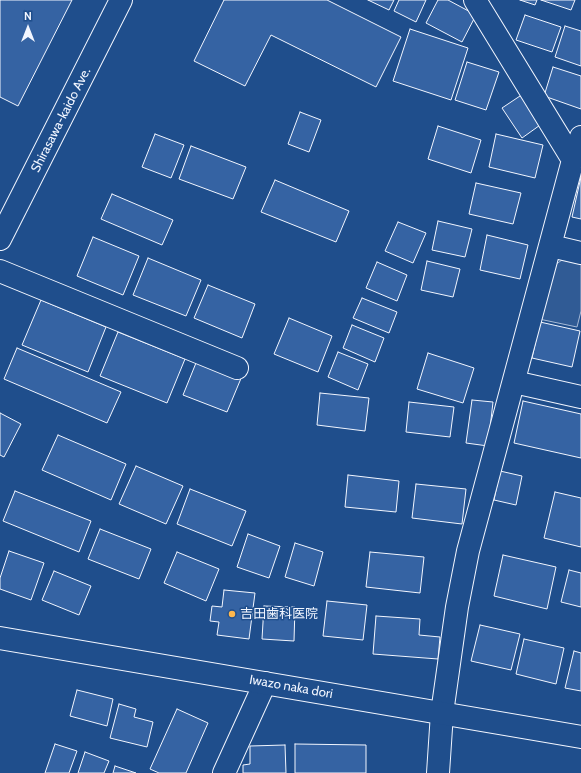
<!DOCTYPE html>
<html>
<head>
<meta charset="utf-8">
<style>
	body { margin:0 }
	#map { position:relative; width:581px; height:773px; overflow:hidden; background:#1f4e8c; font-family:Cabin,sans-serif }
	canvas { display:block }
	.north { position:absolute; left:8px; top:8px; width:40px; height:40px; -webkit-text-stroke:3px #1f4e8c; paint-order:stroke; rotate:0deg; font-size:11px; font-weight:700; line-height:16px; text-align:center; color:#f2f6ff }
	.north::after { content:''; display:block; margin:auto; width:14px; height:18px; background:#f2f6ff; clip-path:polygon(50% 0,100% 100%,50% 72%,0 100%) }
</style>
</head>
<body>
<div id="map">
<canvas width="581" height="773"></canvas>
<div class="north">N</div>
</div>
<script>
const ctx = document.querySelector('canvas').getContext('2d');
ctx.lineJoin = 'round';
function fillPath(path, color) { ctx.fillStyle = color; ctx.fill(path, 'evenodd'); }
const toPath = rows => new Path2D(rows.map(r => 'M' + r).join(''));
function strokePath(path, color, width, dash) { ctx.strokeStyle = color; ctx.lineWidth = width; ctx.lineCap = dash ? 'butt' : 'round'; ctx.setLineDash(dash || []); ctx.stroke(path); }
function label(font, color, halo, rows, align = 'center') {
  ctx.font = font + ' Cabin,"Noto Sans JP",sans-serif'; ctx.lineWidth = 3; ctx.setLineDash([]); ctx.textBaseline = 'middle'; ctx.strokeStyle = halo; ctx.fillStyle = color; for (const [text, x, y, turn = 0] of rows) {
    ctx.save(); ctx.translate(x, y); ctx.rotate((+turn || 0) * Math.PI / 180); ctx.textAlign = isNaN(turn) ? turn : align; if (halo) ctx.strokeText(text, 0, 0); ctx.fillText(text, 0, 0); ctx.restore();
  }
}
const green = toPath([
	[562,260,581,264,581,311,577,327,539,319,552,267,562,260]
]);
fillPath(green, '#305b95');
strokePath(green, '#a8bbd7', 1);
const building = toPath([
	[0,0,72,0,18,106,0,97,0,0],
	[224,0,327,0,401,37,376,87,271,35,245,86,194,61,224,0],
	[368,0,394,0,389,10,368,0],
	[399,0,426,0,416,22,394,11,399,0],
	[438,0,448,0,476,15,462,42,426,23,438,0],
	[520,0,537,0,535,5,520,0],
	[541,0,575,0,571,10,541,0],
	[525,15,561,27,552,52,516,40,525,15],
	[565,26,581,31,581,66,555,57,565,26],
	[410,29,468,48,451,100,393,81,410,29],
	[467,62,499,72,486,110,455,100,467,62],
	[553,67,581,76,581,109,544,96,553,67],
	[523,94,543,123,522,138,502,108,523,94],
	[300,112,321,120,309,152,288,144,300,112],
	[438,126,481,140,471,173,428,159,438,126],
	[155,134,184,145,171,178,142,167,155,134],
	[496,134,543,145,535,178,489,167,496,134],
	[191,146,246,167,233,199,179,179,191,146],
	[581,177,581,219,572,217,581,177],
	[275,180,349,211,336,242,261,212,275,180],
	[476,183,521,193,513,224,469,214,476,183],
	[112,194,173,220,162,245,101,219,112,194],
	[438,221,472,229,465,257,432,250,438,221],
	[398,222,426,233,413,263,385,251,398,222],
	[487,235,528,245,520,279,480,270,487,235],
	[93,237,139,256,123,295,77,276,93,237],
	[148,258,201,280,186,316,133,295,148,258],
	[427,261,460,269,453,297,421,290,427,261],
	[377,262,407,275,397,301,366,288,377,262],
	[208,285,255,304,242,338,194,318,208,285],
	[362,298,397,312,389,333,353,318,362,298],
	[41,300,106,327,88,372,22,345,41,300],
	[289,318,332,336,318,372,274,354,289,318],
	[540,322,580,331,572,367,532,358,540,322],
	[352,325,384,338,375,362,343,348,352,325],
	[118,332,185,359,167,403,100,376,118,332],
	[17,348,121,392,107,423,4,379,17,348],
	[338,352,368,364,358,390,328,377,338,352],
	[428,353,474,368,463,403,417,389,428,353],
	[198,358,242,376,227,412,183,395,198,358],
	[320,393,369,398,365,431,317,425,320,393],
	[472,400,493,402,488,446,466,443,472,400],
	[523,401,581,414,581,458,514,443,523,401],
	[409,402,454,407,450,437,406,432,409,402],
	[0,413,21,424,4,457,0,455,0,413],
	[58,435,126,464,111,500,42,470,58,435],
	[136,466,183,486,166,524,119,504,136,466],
	[500,471,522,476,516,505,494,500,500,471],
	[348,475,399,481,396,512,345,507,348,475],
	[416,484,466,489,462,524,412,518,416,484],
	[190,489,246,511,232,546,177,524,190,489],
	[15,491,91,521,79,552,3,521,15,491],
	[555,492,581,498,581,547,544,538,555,492],
	[100,529,151,549,139,579,88,559,100,529],
	[248,534,280,546,269,578,237,567,248,534],
	[295,543,323,552,314,586,285,577,295,543],
	[9,551,44,563,31,600,0,589,0,578,9,551],
	[177,552,219,569,206,601,164,583,177,552],
	[370,552,424,557,420,593,366,587,370,552],
	[503,555,556,567,547,609,494,596,503,555],
	[569,570,581,573,581,607,561,602,569,570],
	[54,571,91,586,79,615,42,600,54,571],
	[224,590,255,593,249,639,217,635,219,622,210,621,212,606,222,607,224,590],
	[327,601,367,605,363,640,323,636,327,601],
	[264,606,295,607,294,641,262,639,264,606],
	[376,616,420,619,419,635,440,637,438,659,373,654,376,616],
	[480,625,520,634,511,670,471,661,480,625],
	[524,639,564,648,556,684,516,674,524,639],
	[574,651,581,653,581,691,565,688,574,651],
	[77,690,113,699,107,726,70,716,77,690],
	[119,704,136,709,134,717,153,722,147,747,110,738,119,704],
	[177,709,208,723,186,773,159,773,150,769,177,709],
	[55,744,77,751,69,773,45,773,55,744],
	[295,744,366,745,366,773,295,773,295,744],
	[285,745,286,773,243,773,243,765,250,764,250,746,285,745],
	[85,752,109,761,104,773,78,773,85,752],
	[115,766,136,773,113,773,115,766]
]);
fillPath(building, '#3563a3');
strokePath(building, '#f2f6ff', 1);
const minor = toPath([
	[475,0,573,160],
	[551,246,581,253],
	[0,271,237,368],
	[514,382,581,397],
	[224,773,265,683],
	[438,773,442,713,457,607,468,551,573,160,581,137]
]);
const tertiary = toPath([
	[0,638,581,737]
]);
const secondary = toPath([
	[0,239,121,0]
]);
strokePath(minor, '#f2f6ff', 24);
strokePath(tertiary, '#f2f6ff', 24);
strokePath(secondary, '#f2f6ff', 24);
strokePath(minor, '#1f4e8c', 22);
strokePath(tertiary, '#1f4e8c', 22);
strokePath(secondary, '#1f4e8c', 22);
for (const [x, y, r, color] of [
	[232,614,4,"#ffb74d"]
]) { const dot = new Path2D(); dot.arc(x, y, r, 0, 2 * Math.PI); ctx.fillStyle = color; ctx.fill(dot); strokePath(dot, '#1f4e8c', 1.5); }
label('13px', '#f2f6ff', '#1f4e8c', [
	["Shirasawa-kaido Ave.",61,120,-63],
	["Iwazo naka dori",291,687,10]
]);
label('13px', '#f2f6ff', '#1f4e8c', [
	["吉田歯科医院",240,614]
], 'left');
</script>
</body>
</html>
